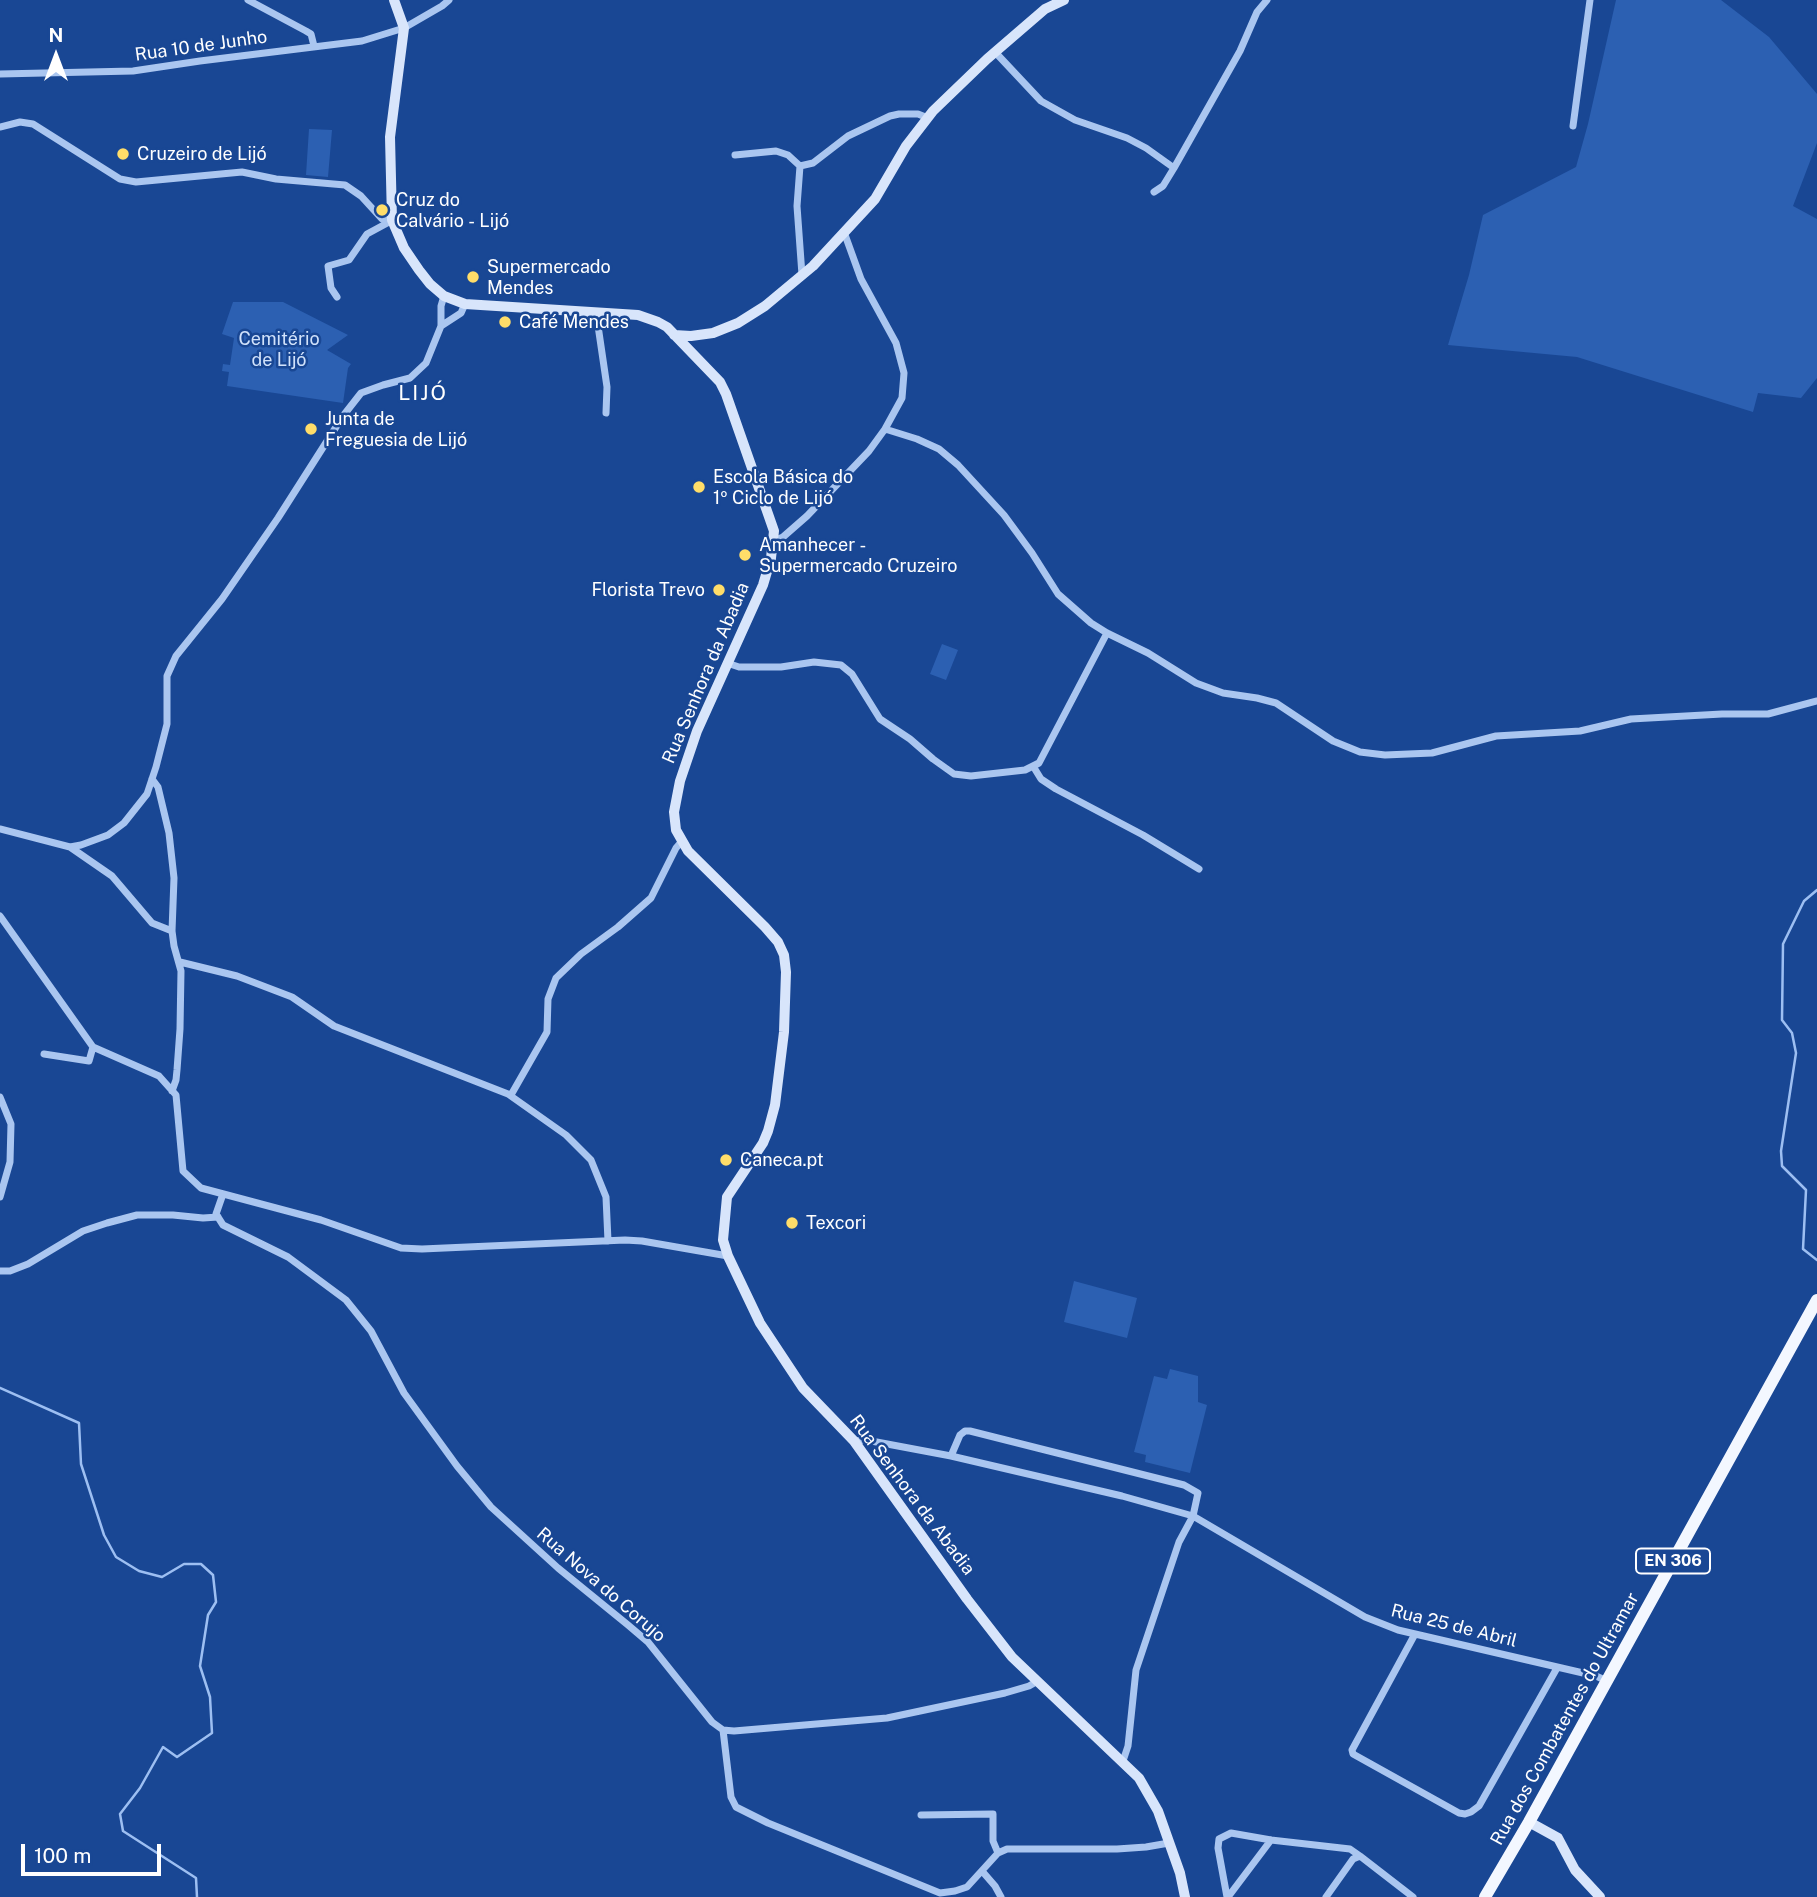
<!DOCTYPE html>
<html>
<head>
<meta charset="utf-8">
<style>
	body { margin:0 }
	#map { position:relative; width:1817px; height:1897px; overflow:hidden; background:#194794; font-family:"Public Sans",sans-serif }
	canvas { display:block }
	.north { position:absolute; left:21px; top:21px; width:70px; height:70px; -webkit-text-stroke:5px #194794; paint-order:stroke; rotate:0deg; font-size:19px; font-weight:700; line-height:28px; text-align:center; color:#fff }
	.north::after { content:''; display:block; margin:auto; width:24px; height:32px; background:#fff; clip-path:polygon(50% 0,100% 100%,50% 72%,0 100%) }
	.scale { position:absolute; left:21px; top:1844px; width:140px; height:32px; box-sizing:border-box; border:4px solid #fff; border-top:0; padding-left:9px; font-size:21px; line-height:24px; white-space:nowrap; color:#fff; -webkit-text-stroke:5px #194794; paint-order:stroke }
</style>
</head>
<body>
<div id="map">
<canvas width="1817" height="1897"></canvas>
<div class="north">N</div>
<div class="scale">100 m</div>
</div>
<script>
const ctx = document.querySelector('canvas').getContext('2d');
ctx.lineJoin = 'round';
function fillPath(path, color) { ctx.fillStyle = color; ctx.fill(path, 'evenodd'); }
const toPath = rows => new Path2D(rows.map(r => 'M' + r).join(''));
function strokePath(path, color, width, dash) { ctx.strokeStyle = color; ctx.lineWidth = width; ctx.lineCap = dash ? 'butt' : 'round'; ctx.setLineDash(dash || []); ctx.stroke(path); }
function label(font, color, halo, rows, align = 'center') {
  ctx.font = font + ' "Public Sans",sans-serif'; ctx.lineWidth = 5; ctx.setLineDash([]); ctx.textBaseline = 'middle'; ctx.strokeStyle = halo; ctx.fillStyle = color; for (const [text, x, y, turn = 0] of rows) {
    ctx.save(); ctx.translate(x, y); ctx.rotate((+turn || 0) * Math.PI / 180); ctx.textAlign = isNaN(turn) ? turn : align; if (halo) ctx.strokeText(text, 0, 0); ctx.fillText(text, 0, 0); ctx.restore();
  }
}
fillPath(toPath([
	[1616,0,1721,0,1769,37,1817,94,1817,143,1793,206,1817,219,1817,378,1801,398,1758,393,1753,412,1577,357,1448,345,1469,275,1483,215,1576,167,1588,124],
	[309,129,332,130,328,177,306,175],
	[233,302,283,302,348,335,327,350,351,364,348,368,343,403,227,386,229,372,222,371,223,364,230,365,234,338,222,334],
	[942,644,958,650,946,680,930,674],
	[1074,1281,1137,1298,1127,1338,1064,1322],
	[1170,1369,1198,1376,1198,1402,1207,1405,1190,1473,1145,1462,1146,1455,1134,1452,1154,1376,1167,1379]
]), '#2c60b2');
strokePath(toPath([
	[1817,890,1804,901,1783,944,1782,1020,1792,1033,1796,1053,1781,1151,1782,1166,1806,1190,1803,1249,1817,1260],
	[0,1388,79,1423,81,1464,104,1535,116,1557,139,1571,162,1577,184,1564,201,1564,213,1575,216,1602,208,1615,200,1666,210,1697,212,1733,177,1757,163,1747,140,1788,120,1814,123,1831,196,1878,197,1897]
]), '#9dbff2', 2.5);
strokePath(toPath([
	[248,0,306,31,311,34,314,46],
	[995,52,1041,101,1075,120,1127,138,1146,148,1174,168,1240,51,1257,12,1267,0],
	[0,74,133,71,200,61,362,41,404,28,442,6,449,0],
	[1573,126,1590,0],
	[0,127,20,122,33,124,120,179,136,182,242,172,276,179,345,185,361,196,382,219,392,220],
	[735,155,776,151,788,155,800,166,813,163,848,136,890,116,899,114,918,114,928,118],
	[800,166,797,206,802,275],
	[1154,192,1163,186,1174,168],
	[337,297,331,288,328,266,349,260,367,234,391,221],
	[596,312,607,387,606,413],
	[441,326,461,313,465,304],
	[885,429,917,439,939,449,958,465,1004,515,1032,553,1058,594,1091,623,1107,633,1148,653,1196,683,1223,693,1257,698,1276,703,1333,741,1360,752,1385,755,1432,753,1496,736,1580,731,1631,719,1722,714,1768,714,1817,701],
	[774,541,783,537,807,516,869,451,885,429,902,398,904,373,896,343,861,279,844,232],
	[727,663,739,667,781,667,814,662,841,665,852,674,880,719,910,739,933,759,954,774,971,776,1025,770,1039,763,1107,633],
	[1033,766,1041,779,1056,789,1143,835,1199,869],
	[152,779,158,787,169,833,174,878,172,931,174,946,181,971,180,1029,177,1070,176,1080,172,1091],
	[0,829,70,847,81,845,108,835,124,823,147,794,156,767,167,724,167,676,176,656,222,599,278,518,343,416,361,393,383,385,410,378,426,363,441,326,441,306,444,296],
	[70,847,112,876,152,923,172,931],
	[0,916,93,1047,159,1076,176,1095,183,1171,201,1188,321,1220,401,1248,422,1249,625,1240,642,1241,728,1256],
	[180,962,237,976,292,997,334,1026,508,1094,566,1135,591,1160,606,1197,608,1241],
	[44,1054,89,1061,93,1047],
	[511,1095,547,1032,548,999,556,978,581,954,618,927,651,898,676,848,682,841],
	[0,1097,11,1124,10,1162,0,1197],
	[223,1194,216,1214,223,1225,288,1257,346,1300,371,1331,404,1393,457,1466,491,1507,558,1568,628,1625,648,1642,712,1722,723,1730,731,1797,736,1807,768,1823,940,1893,955,1891,967,1887,998,1853,1007,1849,1117,1849,1146,1847,1169,1843],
	[0,1271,10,1271,28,1264,83,1231,107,1223,137,1215,173,1215,203,1218,218,1217],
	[854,1441,866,1440,951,1456,1122,1496,1193,1516,1365,1617,1398,1630,1596,1676,1607,1681],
	[951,1456,960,1435,965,1431,970,1431,1184,1485,1198,1493,1193,1516,1179,1542,1136,1670,1128,1746,1123,1761],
	[1415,1634,1352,1750,1353,1754,1459,1813,1465,1814,1471,1812,1479,1806,1557,1668],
	[723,1730,734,1731,887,1718,1005,1693,1029,1686,1036,1682],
	[921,1815,993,1814,993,1841,998,1853],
	[982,1871,995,1886,1001,1897],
	[1227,1897,1218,1848,1219,1839,1231,1833,1271,1840,1350,1849,1360,1856],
	[1228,1897,1271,1840],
	[1326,1897,1353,1859,1360,1856,1413,1897]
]), '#aac6f0', 7);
strokePath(toPath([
	[394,0,404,28,390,137,392,220,404,248,419,270,430,284,444,296,465,304,638,315,658,322,667,327,720,382,726,394,774,531,771,558,763,585,697,731,680,781,674,812,676,830,688,851,765,927,778,942,784,955,786,972,784,1032,775,1105,768,1131,763,1143,727,1197,723,1240,728,1256,760,1323,803,1388,854,1441,967,1599,1012,1657,1139,1778,1158,1811,1180,1873,1185,1897],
	[674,335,691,336,713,333,738,323,765,306,813,266,875,199,906,146,933,111,987,59,1045,9,1064,0],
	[1529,1822,1558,1838,1575,1870,1600,1897]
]), '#d8e5fb', 10);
strokePath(toPath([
	[1485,1897,1529,1822,1817,1300]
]), '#f3f7ff', 12);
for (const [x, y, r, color] of [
	[123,154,7,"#ffdd69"],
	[382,210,7,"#ffdd69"],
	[473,277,7,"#ffdd69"],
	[505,322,7,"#ffdd69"],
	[311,429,7,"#ffdd69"],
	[699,487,7,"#ffdd69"],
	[745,555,7,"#ffdd69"],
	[719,590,7,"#ffdd69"],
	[726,1160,7,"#ffdd69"],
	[792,1223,7,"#ffdd69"]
]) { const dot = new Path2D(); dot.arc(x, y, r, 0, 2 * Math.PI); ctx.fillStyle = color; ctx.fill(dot); strokePath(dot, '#194794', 2.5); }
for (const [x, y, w] of [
	[1673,1561,74]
]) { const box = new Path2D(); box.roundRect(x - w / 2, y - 12.5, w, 25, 5); ctx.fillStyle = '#194794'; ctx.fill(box); strokePath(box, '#fff', 2); }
label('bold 16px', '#fff', null, [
	["EN 306",1673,1561]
]);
label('18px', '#fff', '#194794', [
	["Rua 10 de Junho",201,46,-8],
	["Rua Senhora da Abadia",706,673,-67],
	["Rua Senhora da Abadia",912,1495,53],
	["Rua Nova do Corujo",601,1585,41],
	["Rua 25 de Abril",1454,1626,14],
	["Rua dos Combatentes do Ultramar",1565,1719,-61]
]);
label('18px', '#fff', '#194794', [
	["Cruzeiro de Lijó",137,154],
	["Cruz do",396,200],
	["Calvário - Lijó",396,221],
	["Supermercado",487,267],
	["Mendes",487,288],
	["Café Mendes",519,322],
	["Junta de",325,419],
	["Freguesia de Lijó",325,440],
	["Escola Básica do",713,477],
	["1º Ciclo de Lijó",713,498],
	["Amanhecer -",759,545],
	["Supermercado Cruzeiro",759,566],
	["Florista Trevo",705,590,"right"],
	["Caneca.pt",740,1160],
	["Texcori",806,1223]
], 'left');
label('18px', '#d1e2fb', '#194794', [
	["Cemitério",279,339],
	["de Lijó",279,360]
]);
ctx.letterSpacing = '2px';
label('21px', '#fff', '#194794', [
	["LIJÓ",423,394]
]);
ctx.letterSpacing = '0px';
</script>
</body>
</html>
